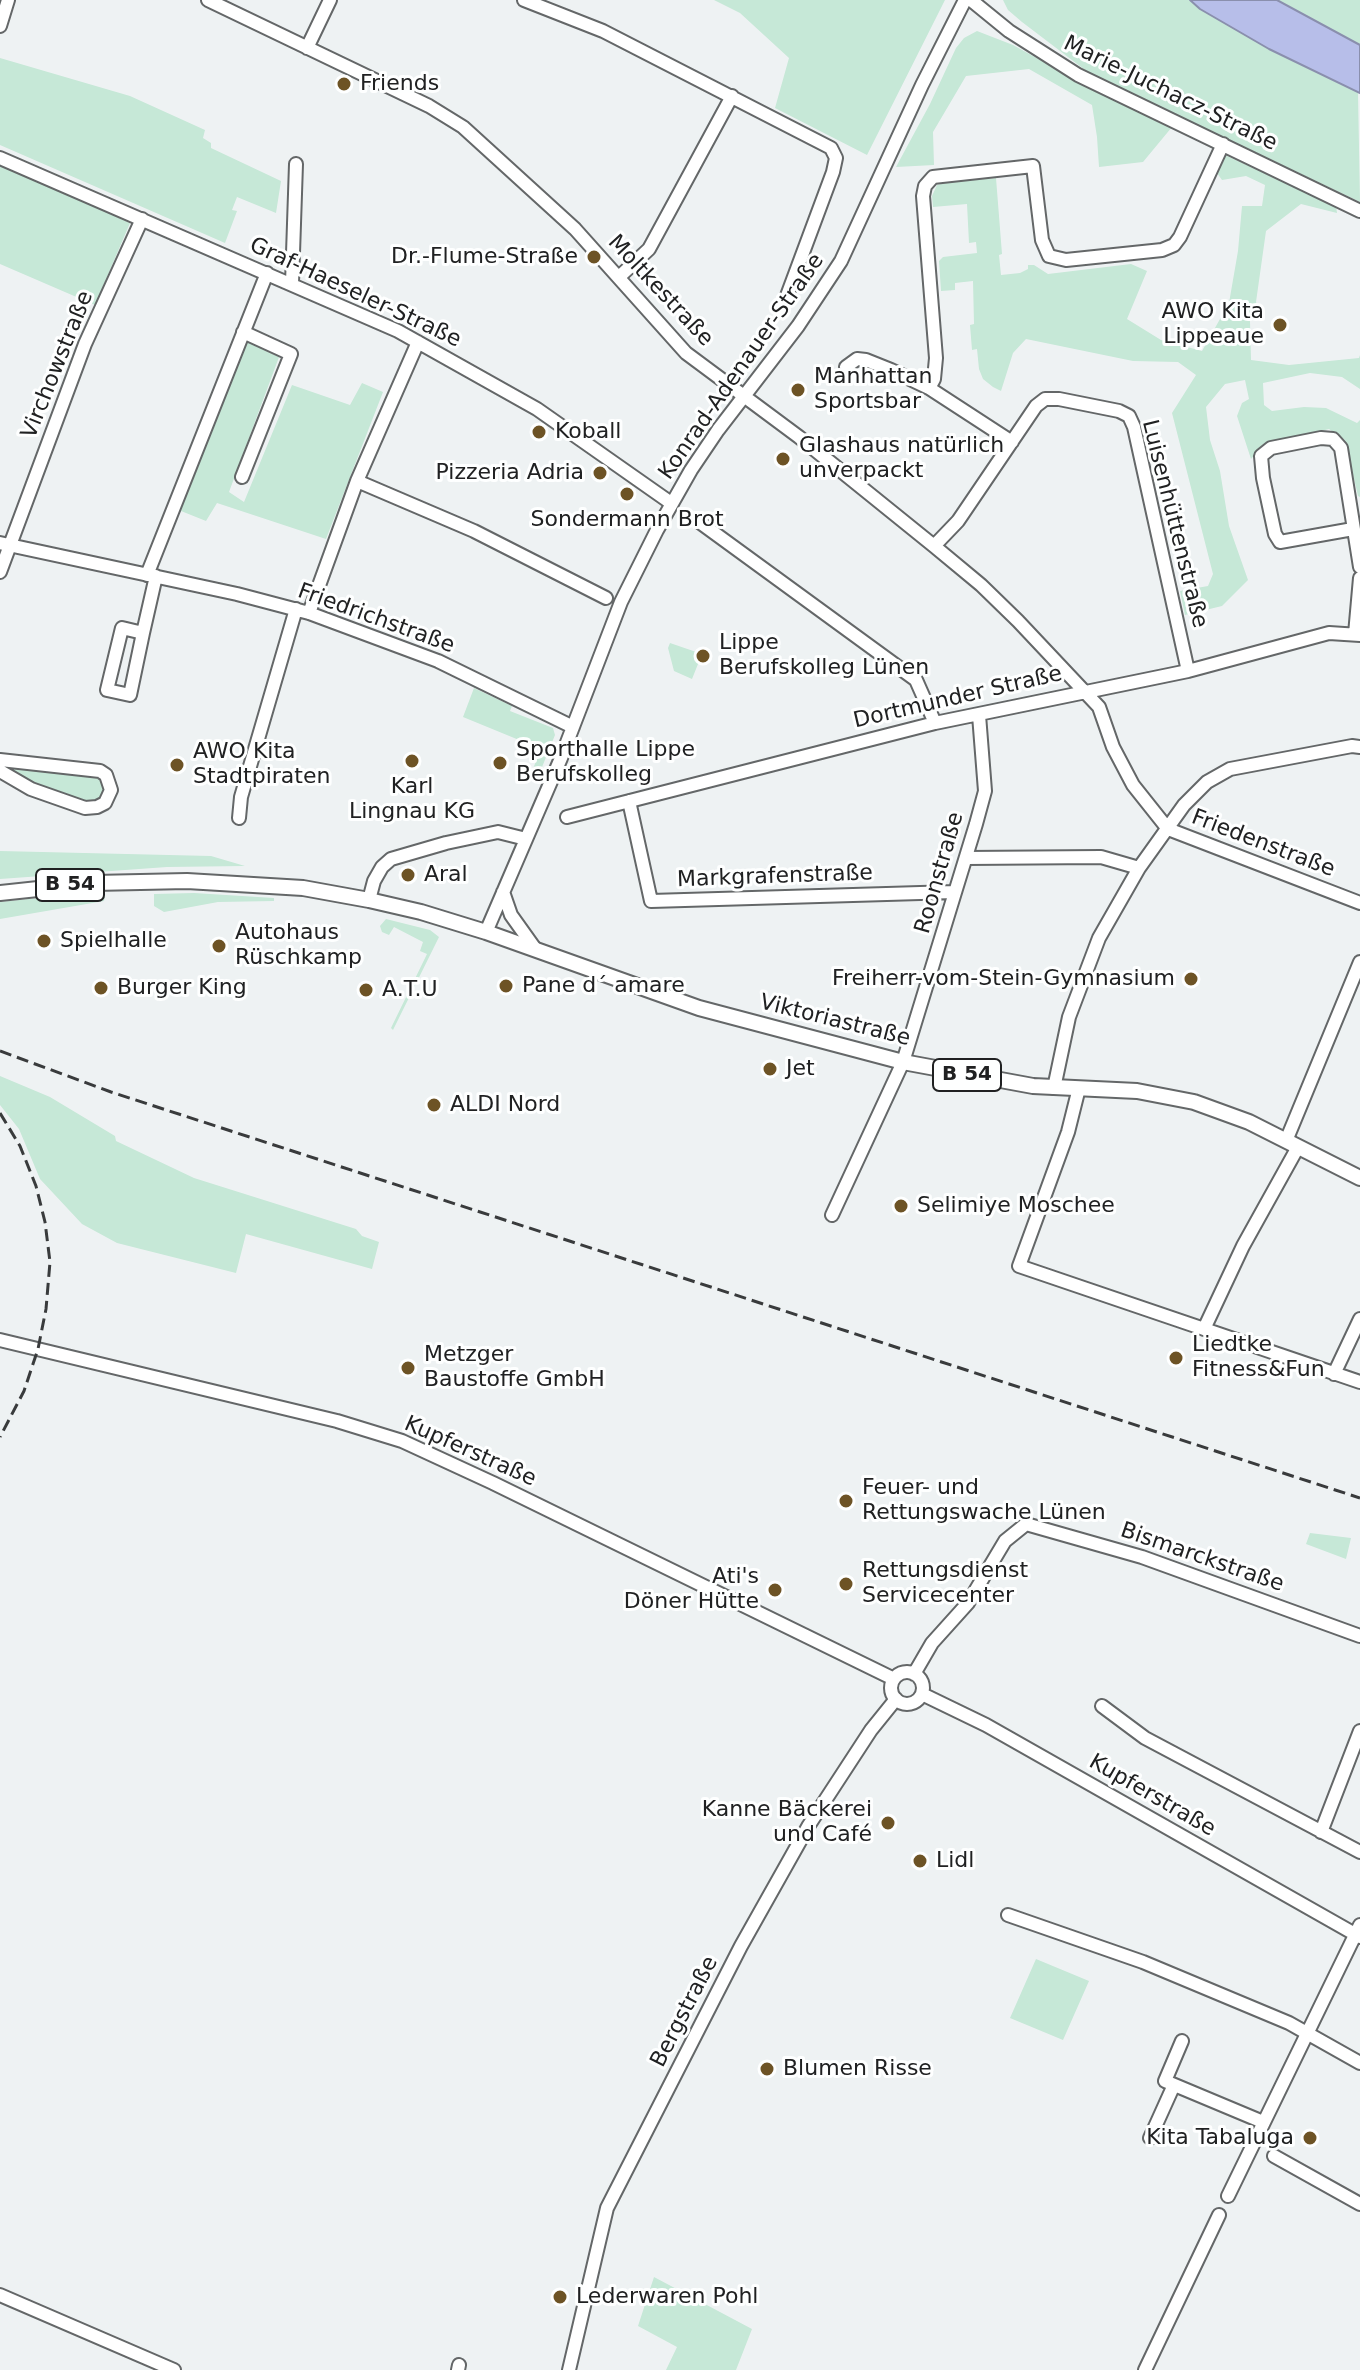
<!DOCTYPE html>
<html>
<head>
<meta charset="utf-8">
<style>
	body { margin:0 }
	canvas { display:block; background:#eef2f3 }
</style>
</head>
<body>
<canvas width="1360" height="2370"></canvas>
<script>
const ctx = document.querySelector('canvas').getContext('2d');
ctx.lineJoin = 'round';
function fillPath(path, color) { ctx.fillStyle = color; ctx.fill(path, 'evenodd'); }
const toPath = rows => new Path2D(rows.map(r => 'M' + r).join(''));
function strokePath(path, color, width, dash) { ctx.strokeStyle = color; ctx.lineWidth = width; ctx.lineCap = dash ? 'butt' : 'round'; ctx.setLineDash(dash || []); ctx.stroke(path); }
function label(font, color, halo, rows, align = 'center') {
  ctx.font = font + ' "DejaVu Sans",sans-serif'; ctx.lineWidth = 6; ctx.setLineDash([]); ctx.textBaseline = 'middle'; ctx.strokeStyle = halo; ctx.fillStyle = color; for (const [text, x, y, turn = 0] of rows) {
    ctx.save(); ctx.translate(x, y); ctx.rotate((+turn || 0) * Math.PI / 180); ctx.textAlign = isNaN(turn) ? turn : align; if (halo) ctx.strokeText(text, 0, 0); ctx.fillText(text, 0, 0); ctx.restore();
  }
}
fillPath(toPath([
	[714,0,945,0,867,155,775,108,789,58,740,13],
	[1003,0,1190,0,1200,9,1269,49,1358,92,1360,202,1089,73,1022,22,1008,10],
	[1277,0,1360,0,1360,45,1331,30],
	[977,31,1013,45,1095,90,1172,127,1143,162,1099,167,1097,137,1092,105,1029,69,966,76,933,132,934,165,896,167,930,104,956,48,964,38],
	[0,58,130,96,205,130,203,138,211,143,211,148,281,181,276,213,237,197,232,210,237,211,225,243,0,145],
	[1225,155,1336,206,1337,213,1301,204,1266,231,1256,302,1258,307,1250,321,1251,360,1289,365,1359,358,1360,355,1360,389,1342,377,1310,373,1263,383,1264,405,1272,411,1304,407,1326,408,1357,423,1360,420,1360,497,1358,496,1345,440,1329,429,1263,445,1251,459,1237,416,1242,403,1249,399,1245,380,1225,384,1206,407,1210,440,1220,471,1229,526,1248,580,1222,606,1185,615,1180,591,1208,586,1213,574,1172,413,1196,375,1178,362,1133,361,1026,339,1013,353,1001,391,993,387,983,379,979,369,977,349,972,350,970,325,974,324,973,281,955,283,955,290,941,291,939,261,943,257,977,253,976,242,969,243,967,204,933,207,932,196,937,185,947,182,996,178,1002,254,999,255,1001,275,1020,273,1028,269,1028,265,1034,265,1048,274,1131,264,1147,271,1127,319,1161,340,1202,351,1229,303,1238,251,1242,206,1262,206,1265,185,1246,176,1222,180,1217,173],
	[0,164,130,223,95,305,0,264],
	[247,342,279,357,229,492,244,502,292,385,350,405,362,383,383,392,326,539,217,503,206,521,181,511,188,485],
	[670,643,702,654,692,679,674,671,668,648],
	[474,688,512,706,510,711,553,728,555,735,536,782,530,776,541,749,463,717],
	[0,763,100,774,105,780,104,799,87,805,36,788,0,767],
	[0,851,211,856,245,866,167,867,0,879],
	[86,893,105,896,104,901,0,919,0,902],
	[194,893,274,898,274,901,218,902,164,912,154,906,154,894],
	[386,919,430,930,439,937,393,1030,391,1028,427,954,420,951,423,942,394,927,389,935,382,932,380,926],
	[0,1076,50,1097,115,1136,116,1141,194,1178,356,1229,362,1236,379,1242,372,1269,246,1234,236,1273,117,1243,82,1224,40,1179,19,1129,0,1105],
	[1310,1533,1351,1538,1346,1559,1306,1544],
	[1036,1959,1089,1981,1063,2040,1010,2018],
	[654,2277,752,2329,736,2370,666,2370,677,2347,638,2326]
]), '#c6e8d7');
const water = toPath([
	[1190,0,1277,0,1360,45,1360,93,1269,49,1200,9,1190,0]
]);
fillPath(water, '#b7bee9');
strokePath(water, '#8a8fad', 2);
const minor = toPath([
	[208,0,429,106,463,127,575,229,686,353,799,437,934,546,981,585,1018,621,1099,707,1113,747,1133,785,1168,829,1360,903],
	[524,0,603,31,831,148,836,158,833,172,785,301],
	[971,0,1009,31,1078,75,1360,211],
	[0,26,8,0],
	[307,48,330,0],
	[0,158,398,331,537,409,671,503],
	[619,277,649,249,732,96],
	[292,283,296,164],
	[846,367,857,359,866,360,891,370,929,388,1012,442],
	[929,388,934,379,936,358,923,196,925,186,933,177,1033,166,1042,240,1049,256,1066,260,1162,250,1174,245,1180,237,1223,144],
	[242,477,291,354,243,332],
	[357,481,474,531,606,598],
	[698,521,916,680,935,723],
	[1353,529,1280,542,1275,534,1263,478,1261,456,1271,448,1321,438,1333,439,1341,448,1360,567],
	[0,543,237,594,309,613,438,661,573,727],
	[934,546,958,521,1036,406,1045,399,1059,399,1119,411,1129,416,1134,427,1188,671],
	[0,572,85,344,142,219],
	[147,575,267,273],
	[309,613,357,481,418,342],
	[143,633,122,628,107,690,130,695,143,633,156,576],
	[1355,634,1360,578],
	[0,760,100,771,106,775,111,790,105,803,97,807,85,808,31,789,0,771],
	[629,801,651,901,954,892],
	[567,817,935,723,1188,671,1329,633,1360,635],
	[239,818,241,797,296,609],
	[966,858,1101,857,1139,868],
	[503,892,511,915,536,950],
	[369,900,374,881,382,867,391,859,446,843,498,832,526,839],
	[486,932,561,758,621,602,657,530,691,470,718,430,798,326,841,261,922,85,965,0],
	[1054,1088,1069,1017,1099,938,1139,868,1184,805,1207,782,1230,769,1352,746,1360,747],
	[1079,1088,1068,1132,1019,1266,1360,1382],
	[1286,1141,1360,962],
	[832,1215,903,1062,976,824,985,791,979,715],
	[1204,1329,1243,1246,1298,1147],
	[0,1340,337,1421,402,1441,493,1483,894,1679],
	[1334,1374,1360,1319],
	'891 1688a16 16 0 1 1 32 0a16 16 0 1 1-32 0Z',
	[914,1674,932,1643,968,1603,1005,1541,1026,1524,1142,1557,1360,1636],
	[922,1694,986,1725,1360,1937],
	[1102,1706,1145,1738,1360,1852],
	[1321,1832,1360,1731],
	[1008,1915,1143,1962,1289,2023,1360,2063],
	[1182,2041,1165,2081,1263,2122],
	[1150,2138,1173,2087],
	[1274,2156,1360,2204],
	[1228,2196,1360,1925],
	[0,2295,174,2370],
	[458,2370,459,2365],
	[569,2370,607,2208,741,1946,809,1825,871,1730,896,1699],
	[1145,2370,1219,2215]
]);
const major = toPath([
	[0,893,94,883,187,881,303,888,369,900,421,912,486,932,699,1008,903,1062,1033,1086,1137,1091,1194,1102,1249,1122,1360,1178]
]);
strokePath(minor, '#646768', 16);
strokePath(major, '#646768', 18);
strokePath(minor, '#fff', 12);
strokePath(major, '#fff', 14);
strokePath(toPath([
	[0,1051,111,1092,1360,1498],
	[0,1113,20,1146,36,1186,45,1222,50,1262,46,1309,38,1349,24,1391,0,1437]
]), '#393b3c', 3, [12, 6]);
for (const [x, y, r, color] of [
	[344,84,8,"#6d5325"],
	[594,257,8,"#6d5325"],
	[1280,325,8,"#6d5325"],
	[798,390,8,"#6d5325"],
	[539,432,8,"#6d5325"],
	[783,459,8,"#6d5325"],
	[600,473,8,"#6d5325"],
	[627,494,8,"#6d5325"],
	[703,656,8,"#6d5325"],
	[412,761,8,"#6d5325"],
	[500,763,8,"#6d5325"],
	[177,765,8,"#6d5325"],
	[408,875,8,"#6d5325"],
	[44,941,8,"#6d5325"],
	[219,946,8,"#6d5325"],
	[1191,979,8,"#6d5325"],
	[506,986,8,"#6d5325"],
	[101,988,8,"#6d5325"],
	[366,990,8,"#6d5325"],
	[770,1069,8,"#6d5325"],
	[434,1105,8,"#6d5325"],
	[901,1206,8,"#6d5325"],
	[1176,1358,8,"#6d5325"],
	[408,1368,8,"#6d5325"],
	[846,1501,8,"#6d5325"],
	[846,1584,8,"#6d5325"],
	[775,1590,8,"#6d5325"],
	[888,1823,8,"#6d5325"],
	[920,1861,8,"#6d5325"],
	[767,2069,8,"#6d5325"],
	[1310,2138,8,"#6d5325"],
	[560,2297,8,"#6d5325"]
]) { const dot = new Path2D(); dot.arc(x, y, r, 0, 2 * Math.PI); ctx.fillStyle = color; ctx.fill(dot); strokePath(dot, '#feffff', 3); }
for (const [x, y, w] of [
	[70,885,68],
	[967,1075,68]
]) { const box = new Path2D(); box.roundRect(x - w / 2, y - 16, w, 32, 6); ctx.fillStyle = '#feffff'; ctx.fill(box); strokePath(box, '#202122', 2); }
label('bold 20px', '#202122', null, [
	["B 54",70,885],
	["B 54",967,1075]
]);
label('22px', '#202122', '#feffff', [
	["Friends",360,84],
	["Dr.-Flume-Straße",578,257,"right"],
	["AWO Kita",1264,312,"right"],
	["Lippeaue",1264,337,"right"],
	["Manhattan",814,377],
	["Sportsbar",814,402],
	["Koball",555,432],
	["Glashaus natürlich",799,446],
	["unverpackt",799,471],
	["Pizzeria Adria",584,473,"right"],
	["Sondermann Brot",627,520,"center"],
	["Lippe",719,643],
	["Berufskolleg Lünen",719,668],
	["Sporthalle Lippe",516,750],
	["Berufskolleg",516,775],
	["AWO Kita",193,752],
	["Stadtpiraten",193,777],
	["Karl",412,787,"center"],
	["Lingnau KG",412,812,"center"],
	["Aral",424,875],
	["Autohaus",235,933],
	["Rüschkamp",235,958],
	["Spielhalle",60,941],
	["Freiherr-vom-Stein-Gymnasium",1175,979,"right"],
	["Pane d´ amare",522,986],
	["Burger King",117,988],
	["A.T.U",382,990],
	["Jet",786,1069],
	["ALDI Nord",450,1105],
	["Selimiye Moschee",917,1206],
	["Liedtke",1192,1345],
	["Fitness&Fun",1192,1370],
	["Metzger",424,1355],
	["Baustoffe GmbH",424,1380],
	["Feuer- und",862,1488],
	["Rettungswache Lünen",862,1513],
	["Rettungsdienst",862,1571],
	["Servicecenter",862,1596],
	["Ati's",759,1577,"right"],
	["Döner Hütte",759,1602,"right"],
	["Kanne Bäckerei",872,1810,"right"],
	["und Café",872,1835,"right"],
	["Lidl",936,1861],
	["Blumen Risse",783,2069],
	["Kita Tabaluga",1294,2138,"right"],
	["Lederwaren Pohl",576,2297]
], 'left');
label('22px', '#202122', '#feffff', [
	["Marie-Juchacz-Straße",1170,94,26],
	["Moltkestraße",660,291,47],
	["Graf-Haeseler-Straße",355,293,25],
	["Virchowstraße",58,365,-68],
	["Konrad-Adenauer-Straße",742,367,-55],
	["Luisenhüttenstraße",1174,524,76],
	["Friedrichstraße",376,619,20],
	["Dortmunder Straße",958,698,-13],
	["Friedenstraße",1263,844,21],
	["Roonstraße",940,873,-74],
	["Markgrafenstraße",775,877,-2],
	["Viktoriastraße",835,1021,14],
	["Kupferstraße",470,1452,24],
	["Bismarckstraße",1202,1558,19],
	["Kupferstraße",1152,1796,30],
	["Bergstraße",685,2012,-63]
]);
</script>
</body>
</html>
